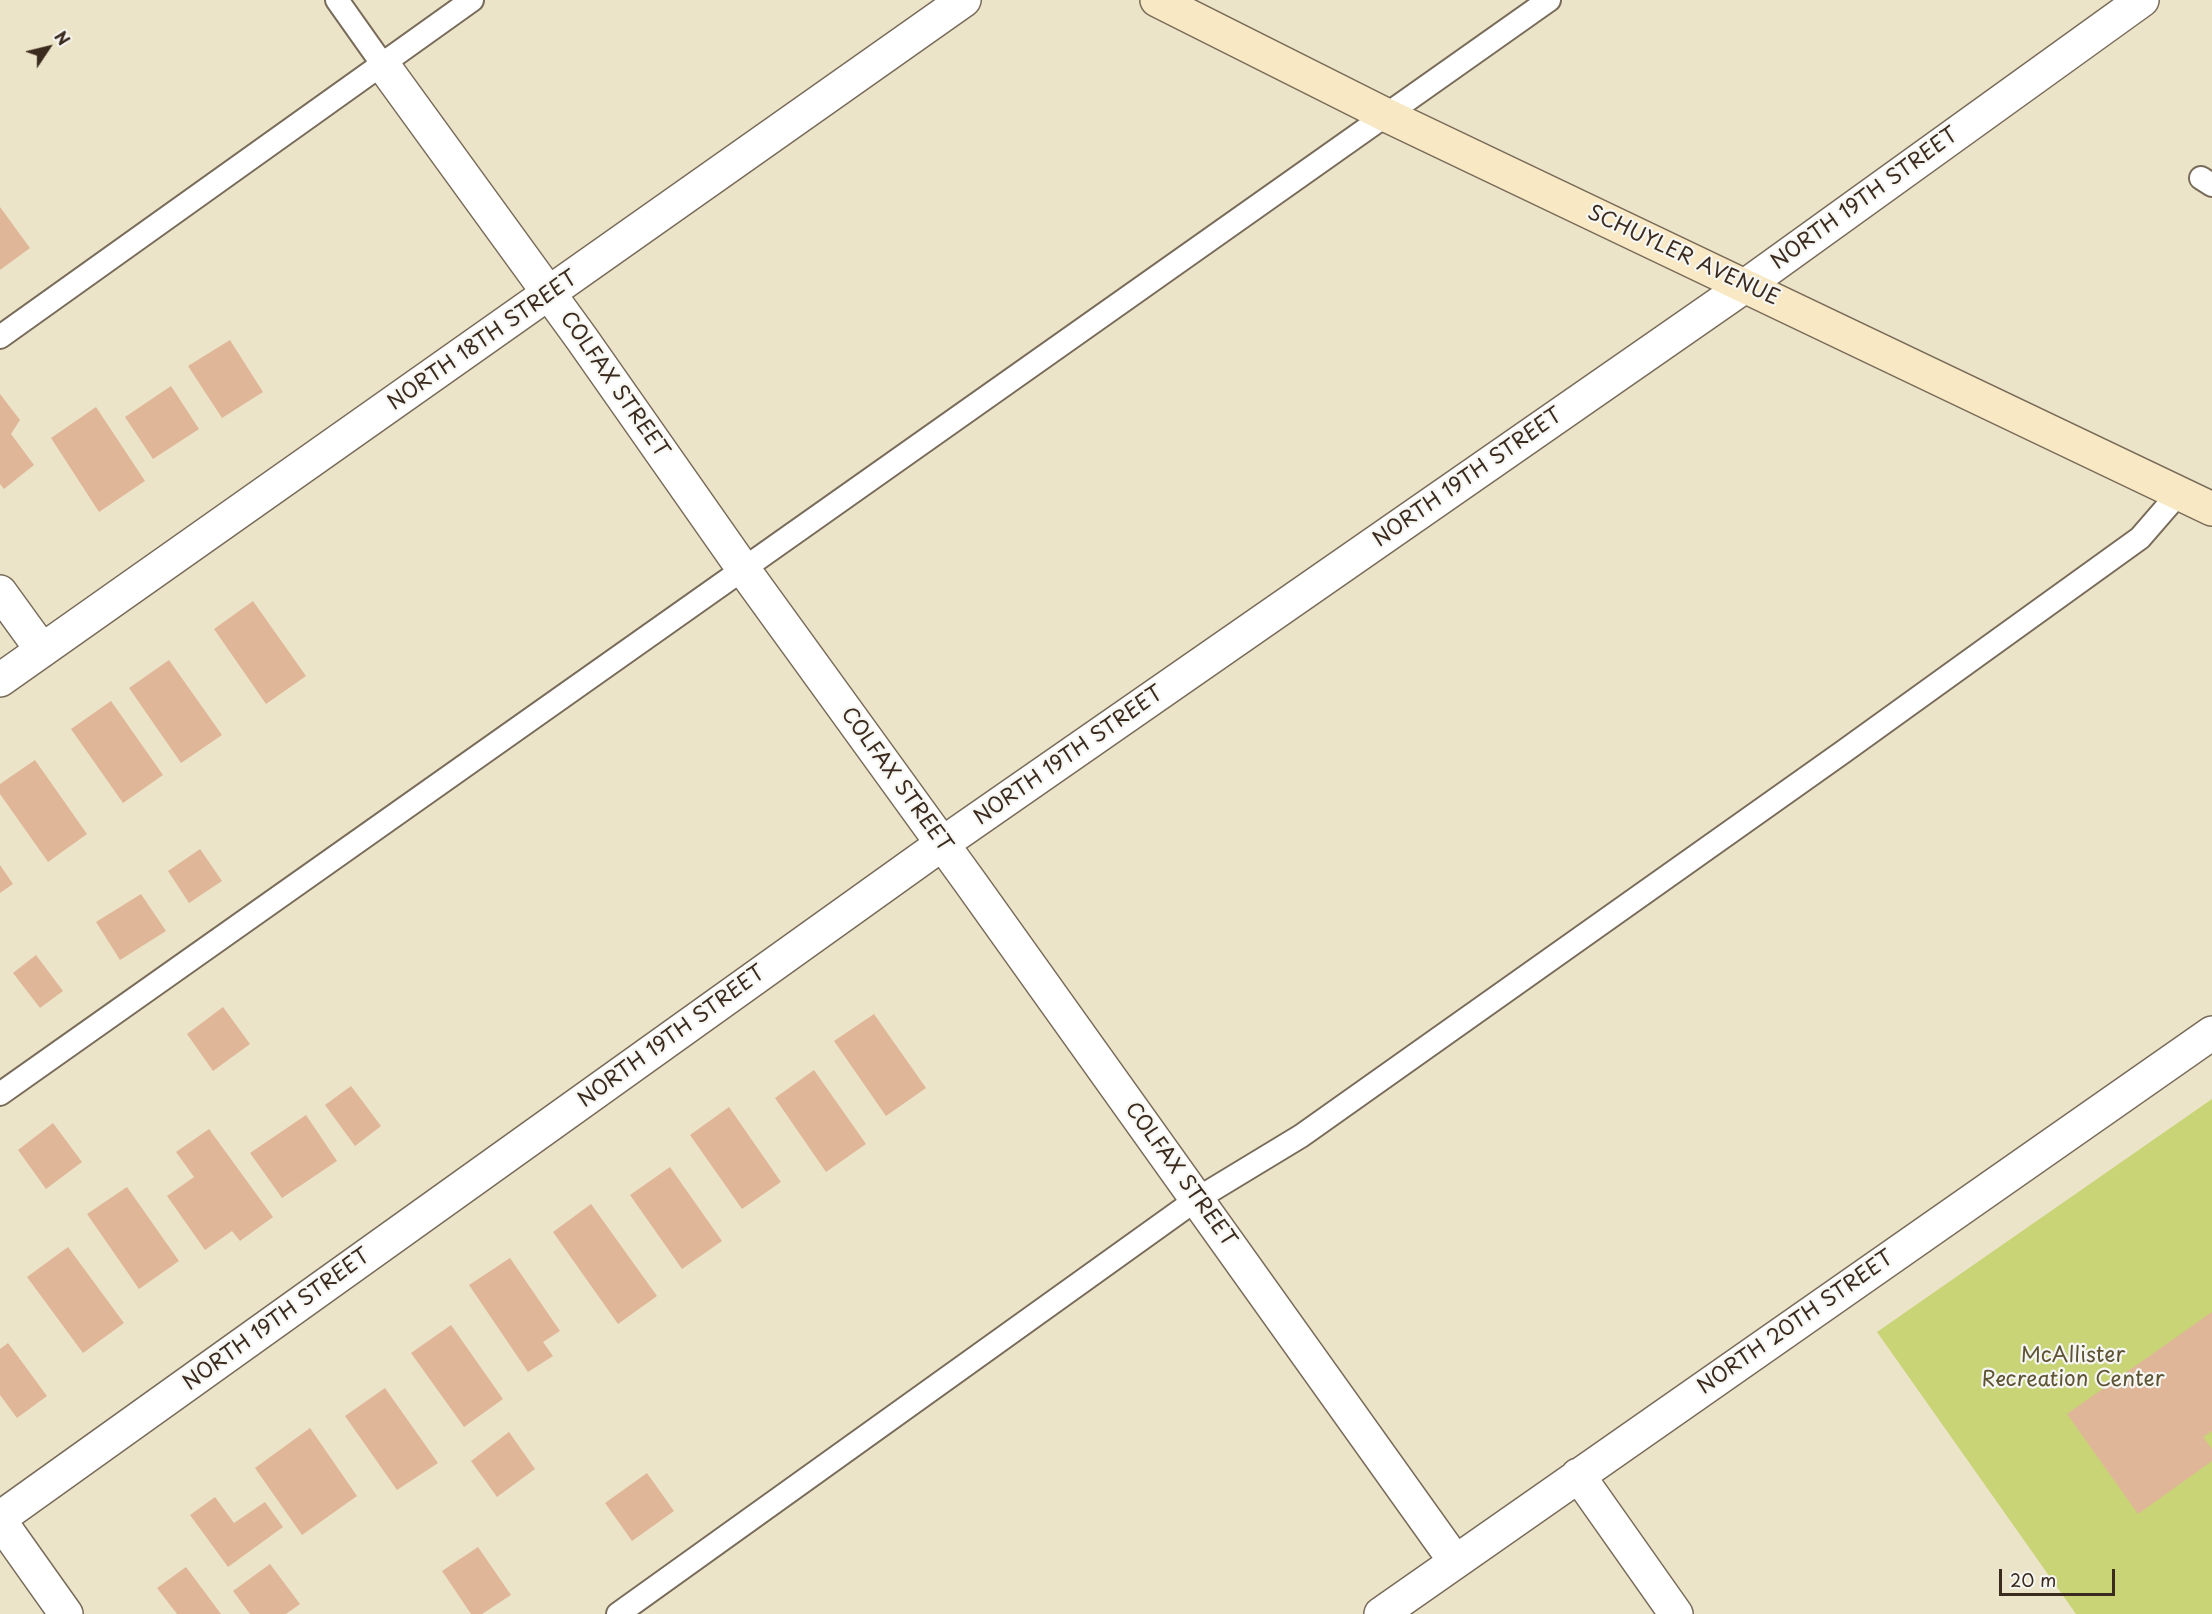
<!DOCTYPE html>
<html>
<head>
<meta charset="utf-8">
<style>
	body { margin:0 }
	#map { position:relative; width:2212px; height:1614px; overflow:hidden; background:#ece4c8; font-family:"Playpen Sans",sans-serif }
	canvas { display:block }
	.north { position:absolute; left:18px; top:18px; width:60px; height:60px; -webkit-text-stroke:4px #f6f6f2; paint-order:stroke; rotate:55deg; font-size:16px; font-weight:700; line-height:24px; text-align:center; color:#3b2a1e }
	.north::after { content:''; display:block; margin:auto; width:21px; height:27px; background:#3b2a1e; clip-path:polygon(50% 0,100% 100%,50% 72%,0 100%) }
	.scale { position:absolute; left:1999px; top:1569px; width:116px; height:27px; box-sizing:border-box; border:3px solid #3b2a1e; border-top:0; padding-left:8px; font-size:18px; line-height:21px; white-space:nowrap; color:#3b2a1e; -webkit-text-stroke:4px #f6f6f2; paint-order:stroke }
</style>
</head>
<body>
<div id="map">
<canvas width="2212" height="1614"></canvas>
<div class="north">N</div>
<div class="scale">20 m</div>
</div>
<script>
const ctx = document.querySelector('canvas').getContext('2d');
ctx.lineJoin = 'round';
function fillPath(path, color) { ctx.fillStyle = color; ctx.fill(path, 'evenodd'); }
const toPath = rows => new Path2D(rows.map(r => 'M' + r).join(''));
function strokePath(path, color, width, dash) { ctx.strokeStyle = color; ctx.lineWidth = width; ctx.lineCap = dash ? 'butt' : 'round'; ctx.setLineDash(dash || []); ctx.stroke(path); }
function label(font, color, halo, rows, align = 'center') {
  ctx.font = font + ' "Playpen Sans",sans-serif'; ctx.lineWidth = 4.5; ctx.setLineDash([]); ctx.textBaseline = 'middle'; ctx.strokeStyle = halo; ctx.fillStyle = color; for (const [text, x, y, turn = 0] of rows) {
    ctx.save(); ctx.translate(x, y); ctx.rotate((+turn || 0) * Math.PI / 180); ctx.textAlign = isNaN(turn) ? turn : align; if (halo) ctx.strokeText(text, 0, 0); ctx.fillText(text, 0, 0); ctx.restore();
  }
}
fillPath(toPath([
	[2212,1099,2212,1614,2076,1614,1877,1332]
]), '#c8d475');
fillPath(toPath([
	[0,207,30,248,0,270],
	[230,340,263,392,222,418,188,366],
	[171,386,199,429,153,459,125,417],
	[0,394,20,420,11,434,34,465,4,489,0,484],
	[96,407,145,481,99,512,51,438],
	[253,601,306,676,266,704,214,629],
	[169,660,222,735,181,763,129,688],
	[111,701,163,775,123,803,71,729],
	[35,760,87,834,48,862,0,794,0,784],
	[200,849,222,881,189,903,168,871],
	[0,865,13,884,0,893],
	[141,894,166,931,120,960,96,922],
	[36,955,63,991,40,1008,13,973],
	[223,1007,250,1044,213,1071,187,1034],
	[874,1014,926,1088,886,1116,834,1041],
	[814,1070,866,1144,826,1172,775,1098],
	[351,1086,381,1126,355,1146,325,1105],
	[729,1107,781,1182,742,1209,690,1135],
	[306,1115,337,1161,282,1198,250,1153],
	[53,1123,82,1162,46,1189,18,1150],
	[209,1129,273,1217,240,1241,232,1231,205,1250,167,1196,194,1177,176,1152],
	[670,1167,722,1241,682,1269,630,1195],
	[127,1187,179,1261,139,1289,87,1214],
	[591,1204,657,1296,618,1324,553,1232],
	[68,1247,124,1323,83,1353,27,1277],
	[510,1258,560,1331,543,1342,553,1356,528,1372,469,1285],
	[2212,1312,2212,1431,2203,1437,2212,1449,2212,1461,2138,1514,2067,1414],
	[451,1325,503,1399,464,1427,411,1353],
	[8,1343,47,1396,17,1418,0,1395,0,1349],
	[385,1388,438,1463,397,1490,345,1416],
	[310,1428,357,1496,302,1535,255,1468],
	[509,1432,535,1469,497,1497,471,1461],
	[647,1473,674,1511,632,1541,605,1503],
	[215,1497,234,1523,265,1502,283,1527,228,1567,190,1515],
	[478,1547,511,1595,482,1614,471,1614,442,1571],
	[270,1564,300,1604,286,1614,250,1614,233,1591],
	[186,1567,221,1614,177,1614,157,1588]
]), '#e0b699');
const service = toPath([
	[337,0,383,65],
	[2201,178,2212,185],
	[0,337,472,0],
	[0,1094,1549,0],
	[618,1614,1197,1199,1301,1136,1843,752,2140,538,2179,493]
]);
const minor = toPath([
	[383,65,582,339,744,570,970,882,1455,1561],
	[0,592,42,650],
	[1578,1475,1676,1614],
	[0,1518,942,844,1745,286,2142,0],
	[1381,1614,2212,1033]
]);
const tertiary = toPath([
	[0,680,964,0],
	[0,1521,66,1614]
]);
const secondary = toPath([
	[1157,0,1386,115,2212,509]
]);
strokePath(service, '#796b5a', 26);
strokePath(minor, '#796b5a', 36);
strokePath(tertiary, '#796b5a', 36);
strokePath(secondary, '#796b5a', 36);
strokePath(service, '#fff', 22);
strokePath(minor, '#fff', 33);
strokePath(tertiary, '#fff', 33);
strokePath(secondary, '#f8e8c3', 33);
label('21px', '#3b2a1e', '#f6f6f2', [
	["NORTH 19TH STREET",1865,199,-36],
	["SCHUYLER AVENUE",1683,256,25],
	["NORTH 18TH STREET",483,341,-35],
	["COLFAX STREET",614,385,55],
	["NORTH 19TH STREET",1468,478,-35],
	["NORTH 19TH STREET",1069,756,-35],
	["COLFAX STREET",896,780,54],
	["NORTH 19TH STREET",672,1037,-36],
	["COLFAX STREET",1180,1175,54],
	["NORTH 19TH STREET",277,1320,-36],
	["NORTH 20TH STREET",1796,1323,-35]
]);
label('21px', '#5e5434', '#f6f6f2', [
	["McAllister",2073,1356],
	["Recreation Center",2073,1380]
]);
</script>
</body>
</html>
